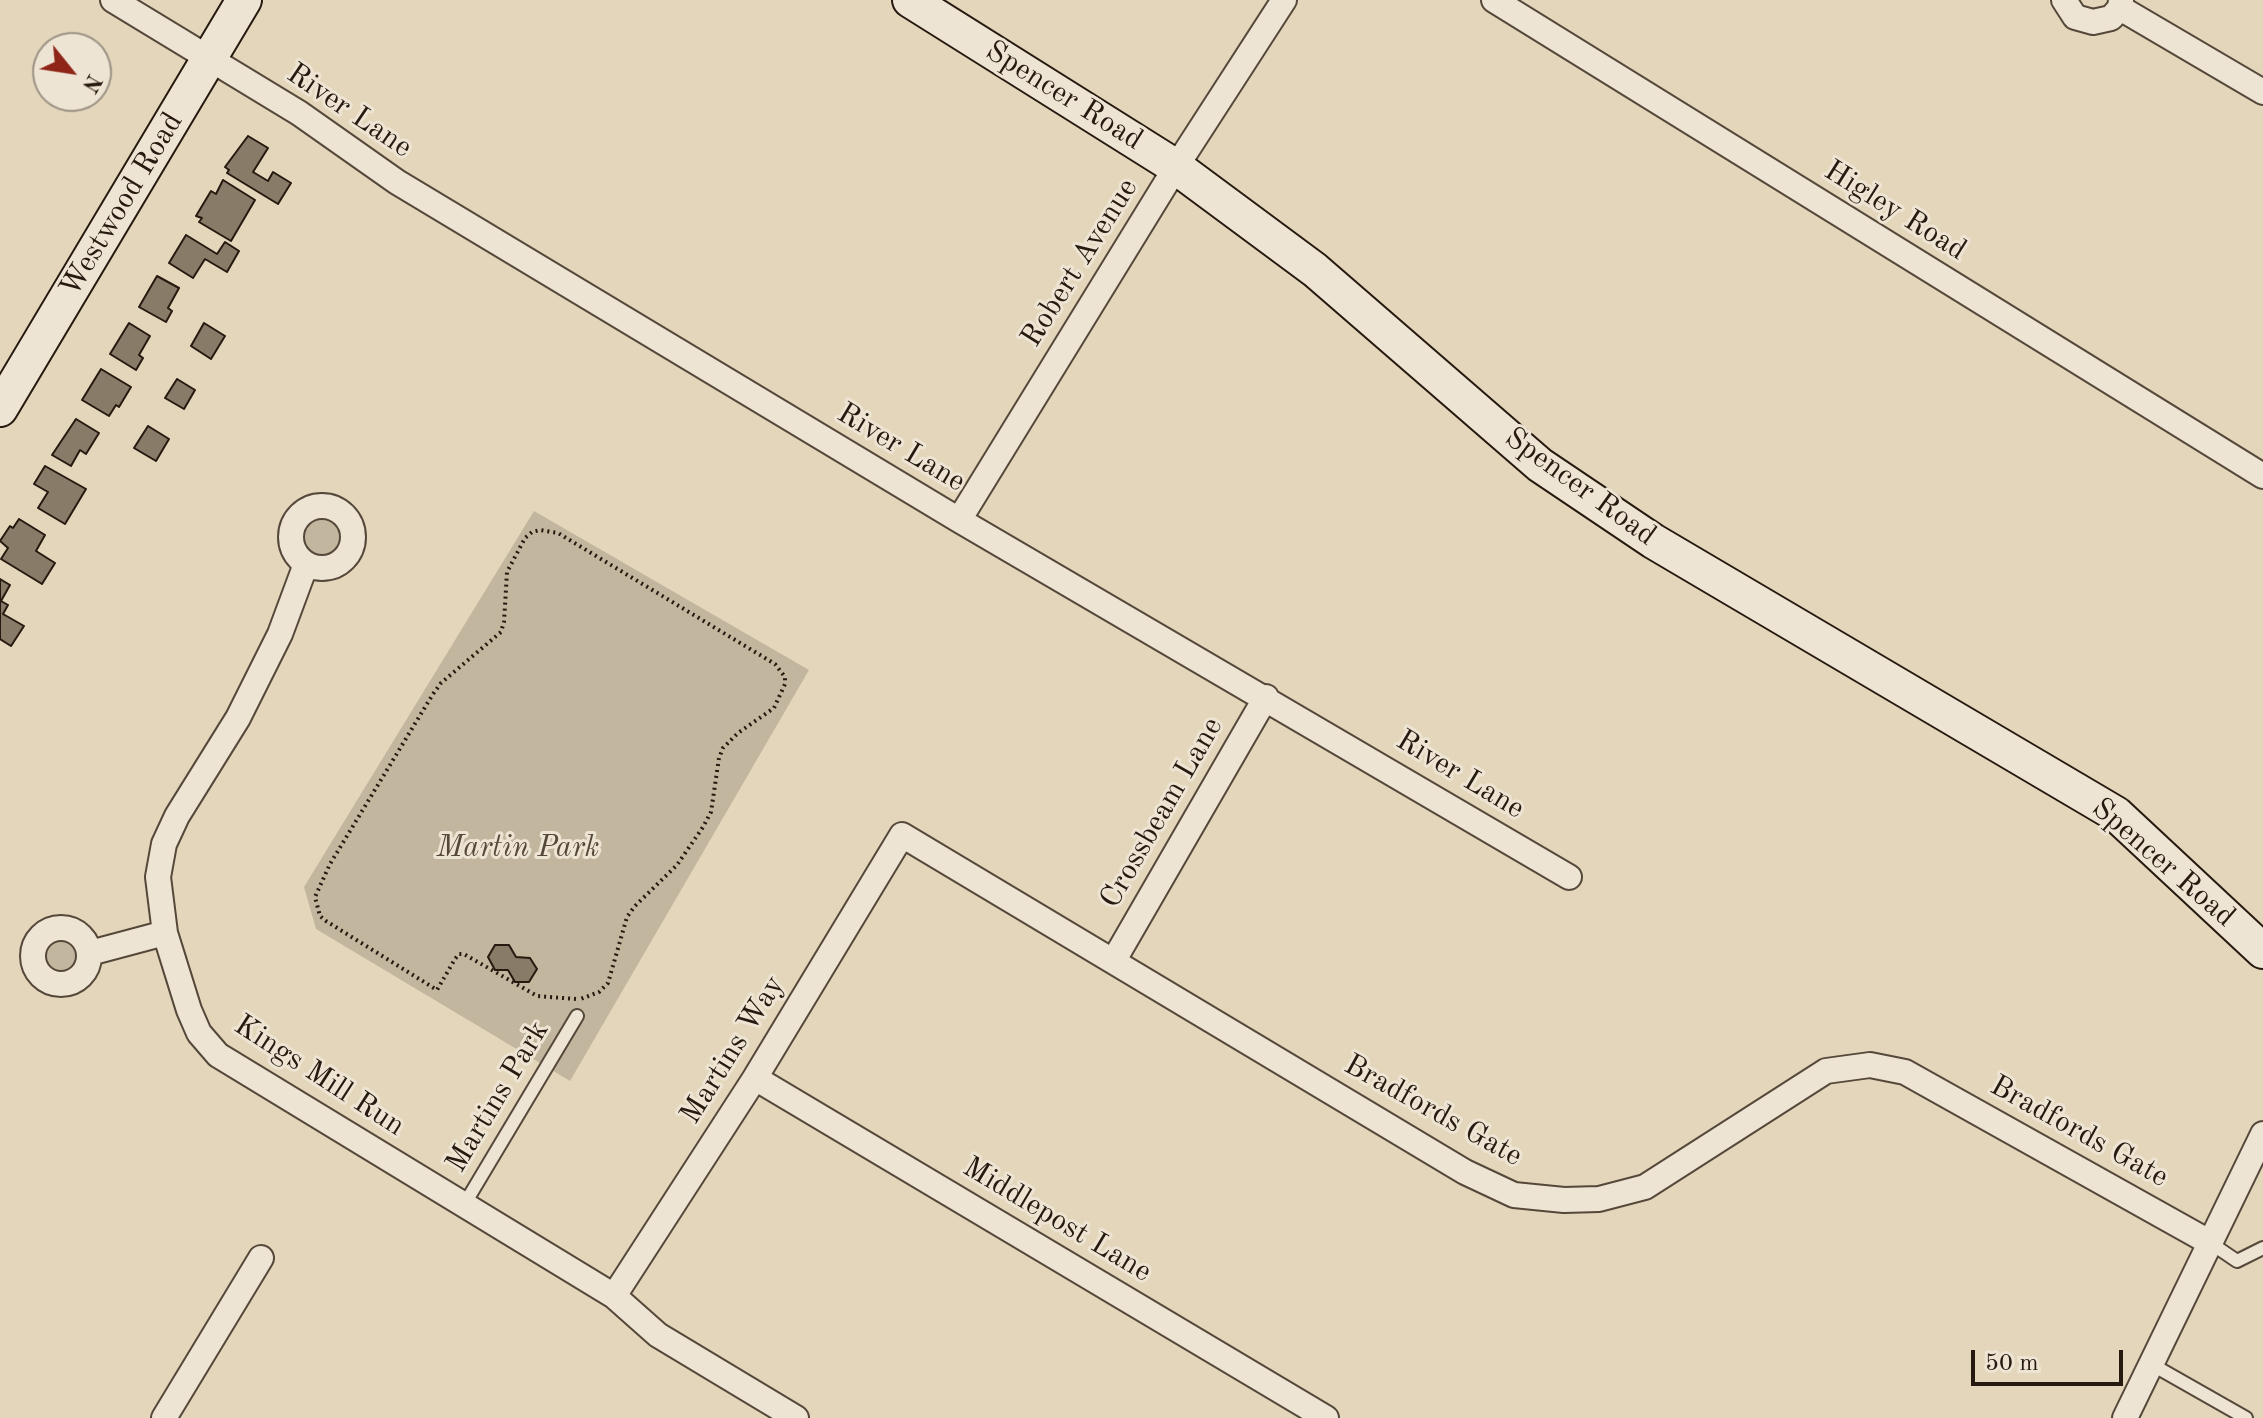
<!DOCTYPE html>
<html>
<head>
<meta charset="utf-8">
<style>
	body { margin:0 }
	#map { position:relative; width:2263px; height:1418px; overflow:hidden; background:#e3d6bb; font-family:"Old Standard TT",serif }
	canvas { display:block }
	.north { position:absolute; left:32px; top:32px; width:80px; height:80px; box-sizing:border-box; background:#ede4d3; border:2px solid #9d9385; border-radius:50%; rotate:120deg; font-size:22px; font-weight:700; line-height:32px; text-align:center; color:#26190f }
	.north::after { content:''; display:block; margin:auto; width:28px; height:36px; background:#8f2418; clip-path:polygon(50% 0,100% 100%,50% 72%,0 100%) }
	.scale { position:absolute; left:1971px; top:1350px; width:152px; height:36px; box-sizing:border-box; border:4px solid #26190f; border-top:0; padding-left:10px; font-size:24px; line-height:28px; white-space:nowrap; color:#26190f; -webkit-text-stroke:6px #ede4d3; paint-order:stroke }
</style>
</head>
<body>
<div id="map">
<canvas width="2263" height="1418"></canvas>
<div class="north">N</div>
<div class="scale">50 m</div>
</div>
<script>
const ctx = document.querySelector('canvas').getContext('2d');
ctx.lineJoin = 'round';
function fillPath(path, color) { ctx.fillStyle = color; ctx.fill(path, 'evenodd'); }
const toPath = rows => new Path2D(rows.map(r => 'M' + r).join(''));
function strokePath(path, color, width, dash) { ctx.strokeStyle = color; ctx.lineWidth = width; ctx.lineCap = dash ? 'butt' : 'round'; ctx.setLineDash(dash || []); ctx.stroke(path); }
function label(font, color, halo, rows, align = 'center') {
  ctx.font = font + ' "Old Standard TT",serif'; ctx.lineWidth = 6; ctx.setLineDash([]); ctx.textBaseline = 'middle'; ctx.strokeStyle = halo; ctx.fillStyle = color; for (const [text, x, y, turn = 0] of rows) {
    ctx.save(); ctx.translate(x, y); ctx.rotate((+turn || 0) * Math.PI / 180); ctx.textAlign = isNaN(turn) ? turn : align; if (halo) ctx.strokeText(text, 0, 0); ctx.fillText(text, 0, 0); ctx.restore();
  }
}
fillPath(toPath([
	[534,511,809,670,570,1081,316,929,304,887],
	'302 537a20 20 0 1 1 40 0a20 20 0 1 1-40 0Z',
	'43 957a20 20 0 1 1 40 0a20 20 0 1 1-40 0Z'
]), '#c3b69e');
const building = toPath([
	[248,136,268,148,253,172,268,181,273,172,291,183,278,204,227,173,229,170,225,167,248,136],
	[223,180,255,200,231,241,199,222,202,218,196,216,211,191,216,194,223,180],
	[186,235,217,254,225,242,239,251,227,272,205,259,193,278,169,263,186,235],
	[157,276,179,288,168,308,172,311,166,322,139,307,157,276],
	[129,323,150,336,139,355,143,358,136,370,110,354,129,323],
	[204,323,225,336,211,359,191,346,204,323],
	[101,369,131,387,119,407,116,405,109,416,82,400,101,369],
	[177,379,195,390,184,409,165,398,177,379],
	[76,419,99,433,86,454,80,450,71,466,52,455,76,419],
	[148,426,169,439,156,461,134,448,148,426],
	[45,466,86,489,65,524,38,508,48,492,34,484,45,466],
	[19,519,45,535,36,551,55,563,42,584,1,559,8,548,0,541,10,526,13,528,19,519],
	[0,579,10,585,1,601,8,605,3,614,24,626,11,646,0,639,0,579],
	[495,945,509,945,516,957,530,958,537,969,529,982,515,982,508,970,495,970,488,957,495,945]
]);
fillPath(building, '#887b68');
strokePath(building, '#26190f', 2);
const lane = toPath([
	[464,1205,577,1016],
	[2209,1242,2237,1261,2263,1248],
	[2151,1364,2246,1418]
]);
const street = toPath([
	[113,0,299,113,397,182,959,520,1569,877],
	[1494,0,2263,476],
	[2064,0,2075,17,2093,22,2111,18,2120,8,2121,0],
	[2120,8,2263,92],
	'291 537a31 31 0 1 1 62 0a31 31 0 1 1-62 0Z',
	[959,520,1176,167,1284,0],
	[306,564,280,634,238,718,177,816,164,844,158,877,165,933,189,1010,199,1033,218,1055,614,1296,658,1335,796,1418],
	'33 956a28 28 0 1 1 56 0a28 28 0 1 1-56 0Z',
	[90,953,165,933],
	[1114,960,1266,697],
	[755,1078,1326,1418],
	[614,1296,755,1078,902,835,1465,1172,1514,1195,1564,1200,1599,1199,1645,1187,1826,1071,1870,1065,1905,1072,2209,1242],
	[164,1418,261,1258],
	[2125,1418,2263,1134]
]);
const secondary = toPath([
	[910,0,1176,167,1315,270,1540,465,1653,541,2116,814,2263,951],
	[0,409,244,0]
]);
strokePath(lane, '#55483a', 16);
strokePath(street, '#55483a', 28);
strokePath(secondary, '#26190f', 38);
strokePath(toPath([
	[576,999,537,996,464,954,459,954,455,959,437,990,326,921,320,916,315,897,330,864,433,694,441,683,501,632,504,622,507,572,525,538,532,532,540,530,558,533,775,664,785,677,785,684,774,708,738,733,723,748,719,758,711,812,703,827,677,865,635,906,627,917,608,983,599,992,578,1000]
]), '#26190f', 4, [2, 4]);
strokePath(lane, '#ede4d3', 12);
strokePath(street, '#ede4d3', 24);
strokePath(secondary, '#ede4d3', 34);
label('30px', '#26190f', '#ede4d3', [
	["Spencer Road",1064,96,32],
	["River Lane",349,111,34],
	["Westwood Road",122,205,-59],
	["Higley Road",1895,211,32],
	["Robert Avenue",1080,263,-58],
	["River Lane",901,448,31],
	["Spencer Road",1580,487,36],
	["River Lane",1460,775,31],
	["Crossbeam Lane",1162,813,-60],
	["Spencer Road",2163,863,41],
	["Martins Way",733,1050,-58],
	["Kings Mill Run",319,1076,33],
	["Martins Park",498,1097,-59],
	["Bradfords Gate",1433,1111,29],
	["Bradfords Gate",2079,1132,29],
	["Middlepost Lane",1057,1220,31]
]);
label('italic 30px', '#55483a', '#ede4d3', [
	["Martin Park",518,848]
]);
</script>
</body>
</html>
